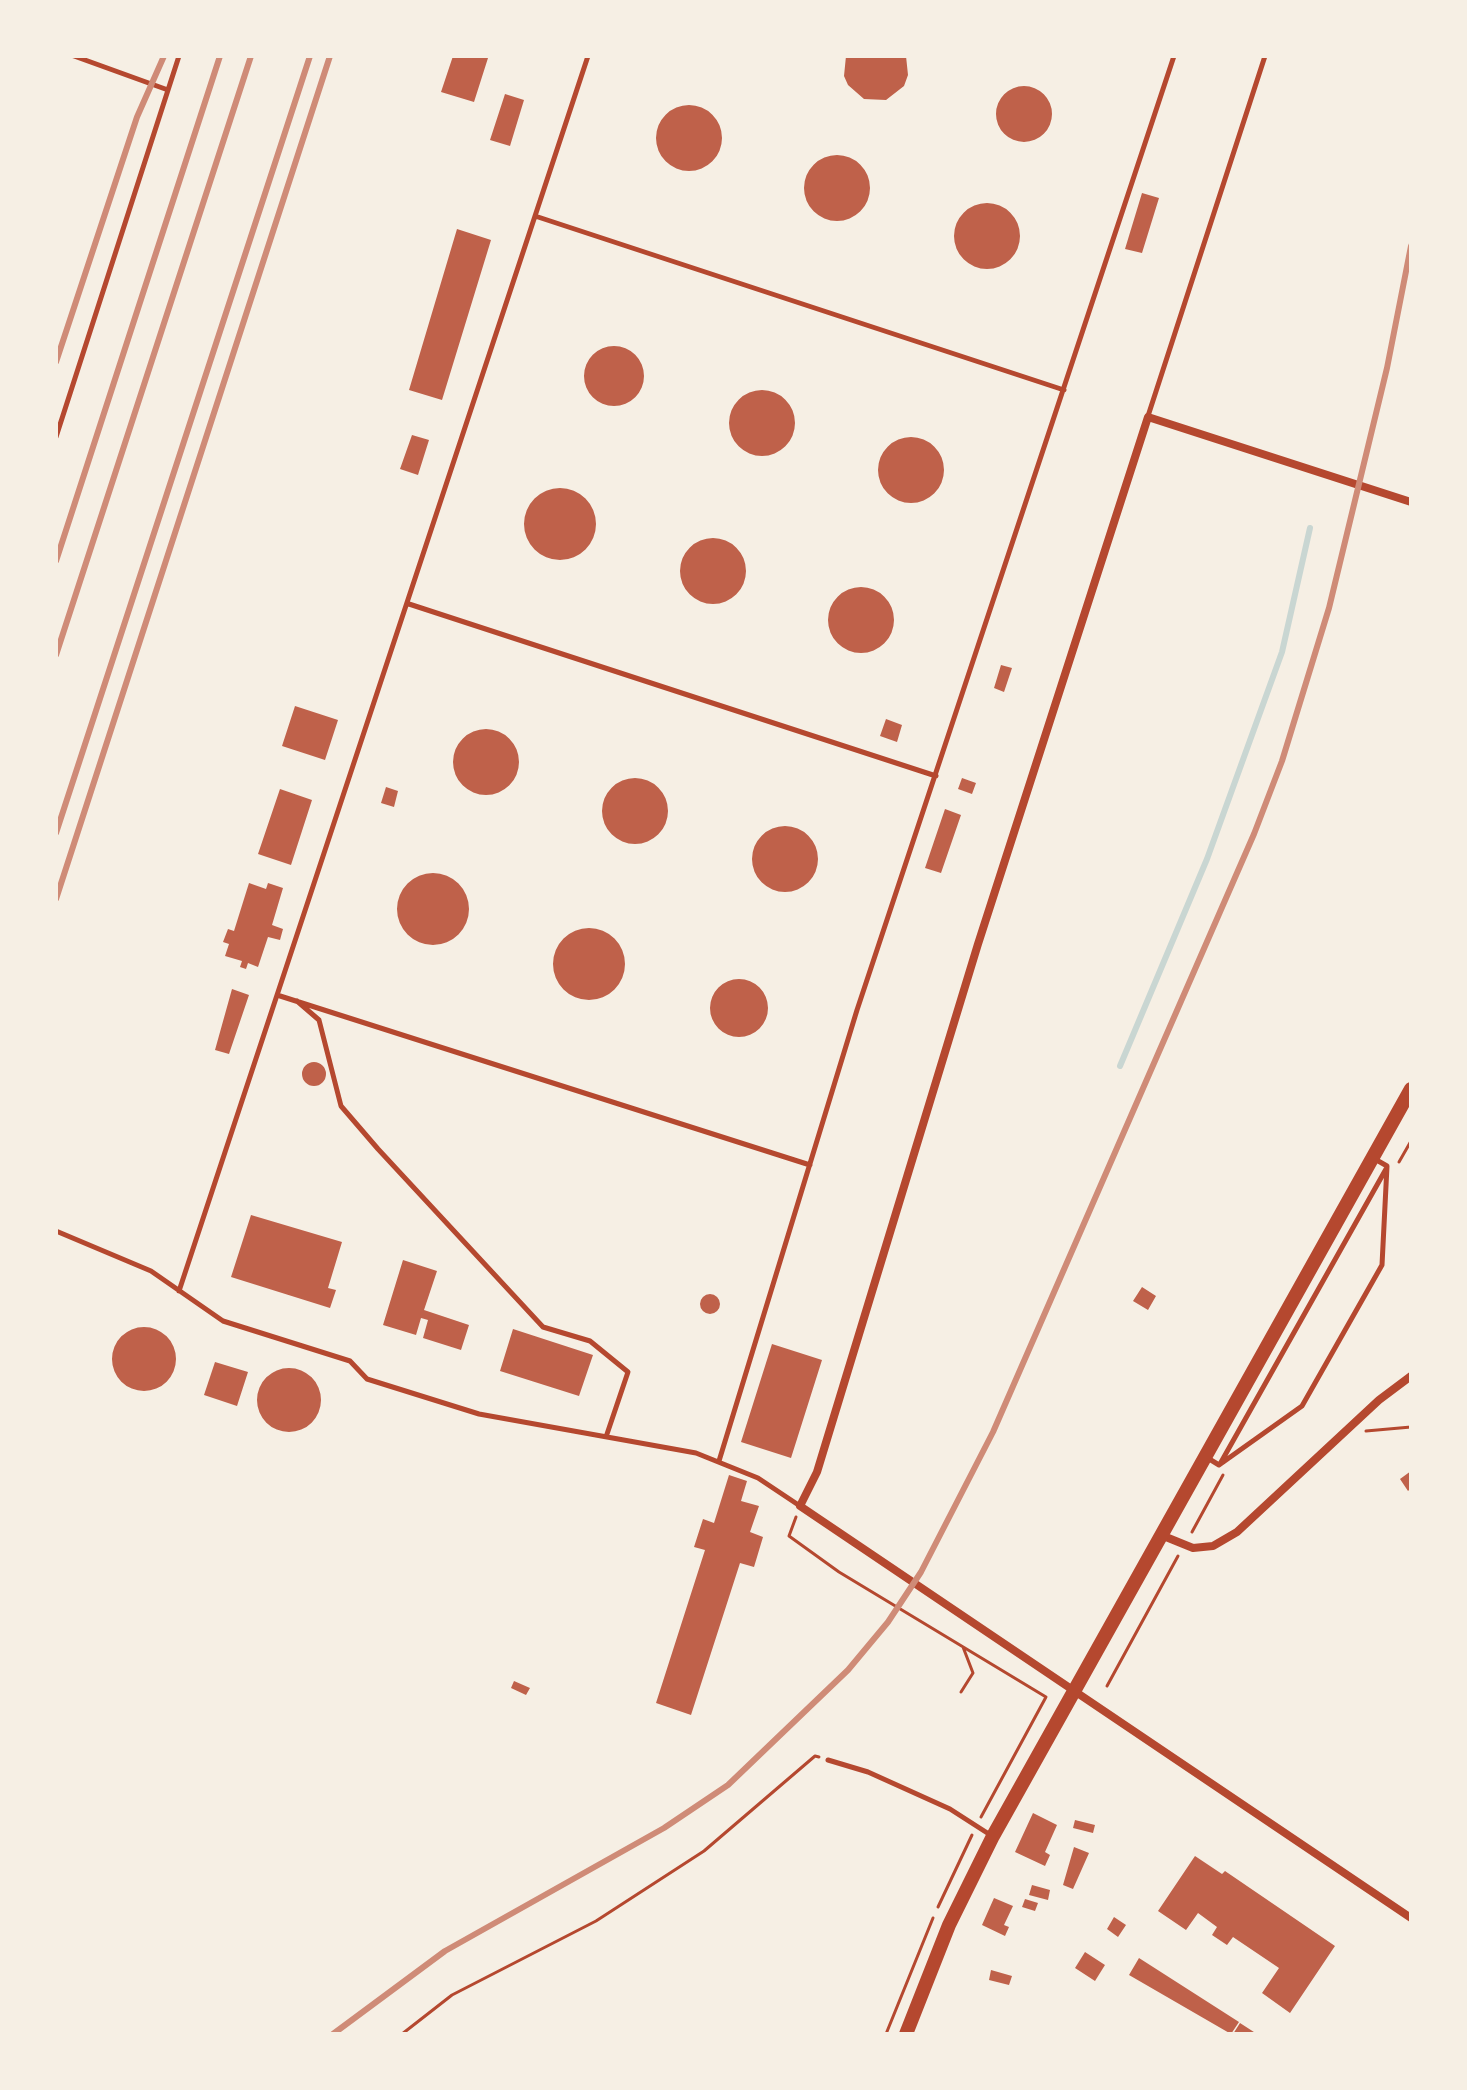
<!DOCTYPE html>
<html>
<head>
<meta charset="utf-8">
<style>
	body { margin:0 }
	#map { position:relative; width:1467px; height:2090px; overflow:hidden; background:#f6efe4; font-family:Poppins,sans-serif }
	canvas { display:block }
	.frame { position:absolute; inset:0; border:58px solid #f6efe4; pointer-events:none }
</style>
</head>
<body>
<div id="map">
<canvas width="1467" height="2090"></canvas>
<div class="frame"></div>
</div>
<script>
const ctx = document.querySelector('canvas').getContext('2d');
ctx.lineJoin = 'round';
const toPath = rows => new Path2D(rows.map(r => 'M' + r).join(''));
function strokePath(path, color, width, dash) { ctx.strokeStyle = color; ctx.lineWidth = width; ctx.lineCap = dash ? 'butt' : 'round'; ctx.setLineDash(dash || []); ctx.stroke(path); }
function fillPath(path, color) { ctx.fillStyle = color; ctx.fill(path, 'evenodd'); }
strokePath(toPath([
	[1120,1066,1207,859,1282,652,1310,528]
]), '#c9d6d2', 6);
fillPath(toPath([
	[453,56,488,58,474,102,441,92],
	[846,56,906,56,908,75,904,86,886,100,864,99,848,85,844,76],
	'996 114a28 28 0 1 1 56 0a28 28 0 1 1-56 0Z',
	[505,94,524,100,510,146,490,140],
	'656 138a33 33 0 1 1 66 0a33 33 0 1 1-66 0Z',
	'804 188a33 33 0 1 1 66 0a33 33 0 1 1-66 0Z',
	[1142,193,1159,198,1142,253,1125,249],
	'954 236a33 33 0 1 1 66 0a33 33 0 1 1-66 0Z',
	[457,229,491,240,442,400,409,390],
	'584 376a30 30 0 1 1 60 0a30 30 0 1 1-60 0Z',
	'729 423a33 33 0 1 1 66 0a33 33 0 1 1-66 0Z',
	[412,435,429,440,418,475,400,469],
	'878 470a33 33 0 1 1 66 0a33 33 0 1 1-66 0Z',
	'524 524a36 36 0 1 1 72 0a36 36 0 1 1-72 0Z',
	'680 571a33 33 0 1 1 66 0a33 33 0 1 1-66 0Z',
	'828 620a33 33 0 1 1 66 0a33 33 0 1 1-66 0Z',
	[1001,665,1012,668,1004,692,994,688],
	[295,706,338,720,325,760,282,746],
	[886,719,902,725,897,742,880,736],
	'453 762a33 33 0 1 1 66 0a33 33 0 1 1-66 0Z',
	[962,778,976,783,972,794,958,789],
	'602 811a33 33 0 1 1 66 0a33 33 0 1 1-66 0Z',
	[386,787,398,791,394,807,381,803],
	[280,789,312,800,291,865,258,854],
	[945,809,961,815,941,873,925,868],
	'752 859a33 33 0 1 1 66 0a33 33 0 1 1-66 0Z',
	'397 909a36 36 0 1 1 72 0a36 36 0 1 1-72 0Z',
	[249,883,266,889,268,883,283,888,272,925,283,929,280,940,268,937,258,967,248,963,246,969,240,967,242,961,225,956,229,944,223,942,228,929,234,931],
	'553 964a36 36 0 1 1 72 0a36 36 0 1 1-72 0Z',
	'710 1008a29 29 0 1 1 58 0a29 29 0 1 1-58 0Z',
	[232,989,249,995,229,1054,215,1050],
	'302 1074a12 12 0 1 1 24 0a12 12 0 1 1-24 0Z',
	[251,1215,342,1242,328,1288,336,1290,330,1308,231,1277],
	[403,1260,437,1271,424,1310,469,1325,461,1350,423,1338,428,1320,421,1318,416,1335,383,1325],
	[1142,1287,1156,1296,1148,1310,1133,1301],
	'700 1304a10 10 0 1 1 20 0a10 10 0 1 1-20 0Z',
	'112 1359a32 32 0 1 1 64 0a32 32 0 1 1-64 0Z',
	[513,1329,593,1355,579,1396,500,1371],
	[772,1344,822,1360,791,1458,741,1442],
	[215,1362,248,1372,237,1406,204,1395],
	'257 1400a32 32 0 1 1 64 0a32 32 0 1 1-64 0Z',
	[1411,1471,1411,1488,1408,1491,1400,1479],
	[729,1475,747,1481,741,1501,759,1506,750,1532,763,1537,754,1567,740,1563,691,1715,656,1703,705,1550,694,1547,703,1519,714,1523],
	[514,1681,530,1688,526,1695,511,1688],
	[1033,1813,1057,1825,1045,1852,1050,1855,1045,1866,1015,1852],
	[1075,1820,1095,1825,1093,1833,1073,1828],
	[1074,1847,1089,1853,1073,1889,1063,1885],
	[1195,1856,1222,1874,1225,1871,1335,1946,1290,2013,1262,1993,1279,1968,1233,1937,1227,1945,1212,1935,1217,1927,1198,1913,1186,1930,1158,1911],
	[1032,1885,1050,1890,1048,1900,1029,1895],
	[994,1898,1013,1906,1004,1925,1009,1927,1005,1936,982,1925],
	[1025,1899,1038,1903,1035,1911,1022,1907],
	[1114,1917,1126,1925,1118,1937,1107,1929],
	[1085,1952,1105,1965,1095,1981,1075,1968],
	[1139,1958,1239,2022,1231,2034,1129,1975],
	[991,1970,1012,1976,1009,1985,989,1980],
	[1240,2023,1257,2034,1233,2034]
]), '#bf614a');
strokePath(toPath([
	[1399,1162,1411,1141],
	[1366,1431,1411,1427],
	[796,1517,789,1536,839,1572,1046,1697,981,1817],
	[1192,1532,1223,1475],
	[1107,1686,1178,1556],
	[961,1692,973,1673,963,1647],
	[938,1907,972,1835],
	[402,2034,452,1995,596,1921,704,1851,815,1756,819,1757],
	[886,2034,933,1918]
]), '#b5482f', 3);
strokePath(toPath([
	[74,56,168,90],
	[535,216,1064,390],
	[1148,416,1265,56],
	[56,437,179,56],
	[409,604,936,776],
	[277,995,810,1165],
	[297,1001,319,1020,341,1106,378,1149,543,1327,590,1341,628,1372,606,1437],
	[56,1231,151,1271,223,1321,350,1361,367,1379,479,1414,696,1453,758,1478,800,1506],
	[179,1291,588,56],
	[1206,1457,1219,1465,1302,1406,1382,1265,1387,1166,1373,1158],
	[719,1461,857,1010,1174,56],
	[1220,1464,1386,1169],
	[828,1760,868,1772,950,1809,992,1836]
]), '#b5482f', 5);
strokePath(toPath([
	[1411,502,1148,417,978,944,817,1472,800,1506,1411,1918],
	[1161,1535,1193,1548,1213,1546,1237,1532,1379,1400,1411,1376]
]), '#b5482f', 8);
strokePath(toPath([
	[906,2034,949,1925,993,1836,1411,1089]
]), '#b5482f', 14);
strokePath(toPath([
	[56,362,137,117,164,56],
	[56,561,220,56],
	[56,655,251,56],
	[56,833,310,56],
	[56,899,330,56],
	[333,2034,445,1951,664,1828,728,1785,848,1670,888,1622,921,1572,993,1432,1254,834,1282,761,1329,608,1387,368,1411,246]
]), '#cf8b77', 6);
</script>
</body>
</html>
